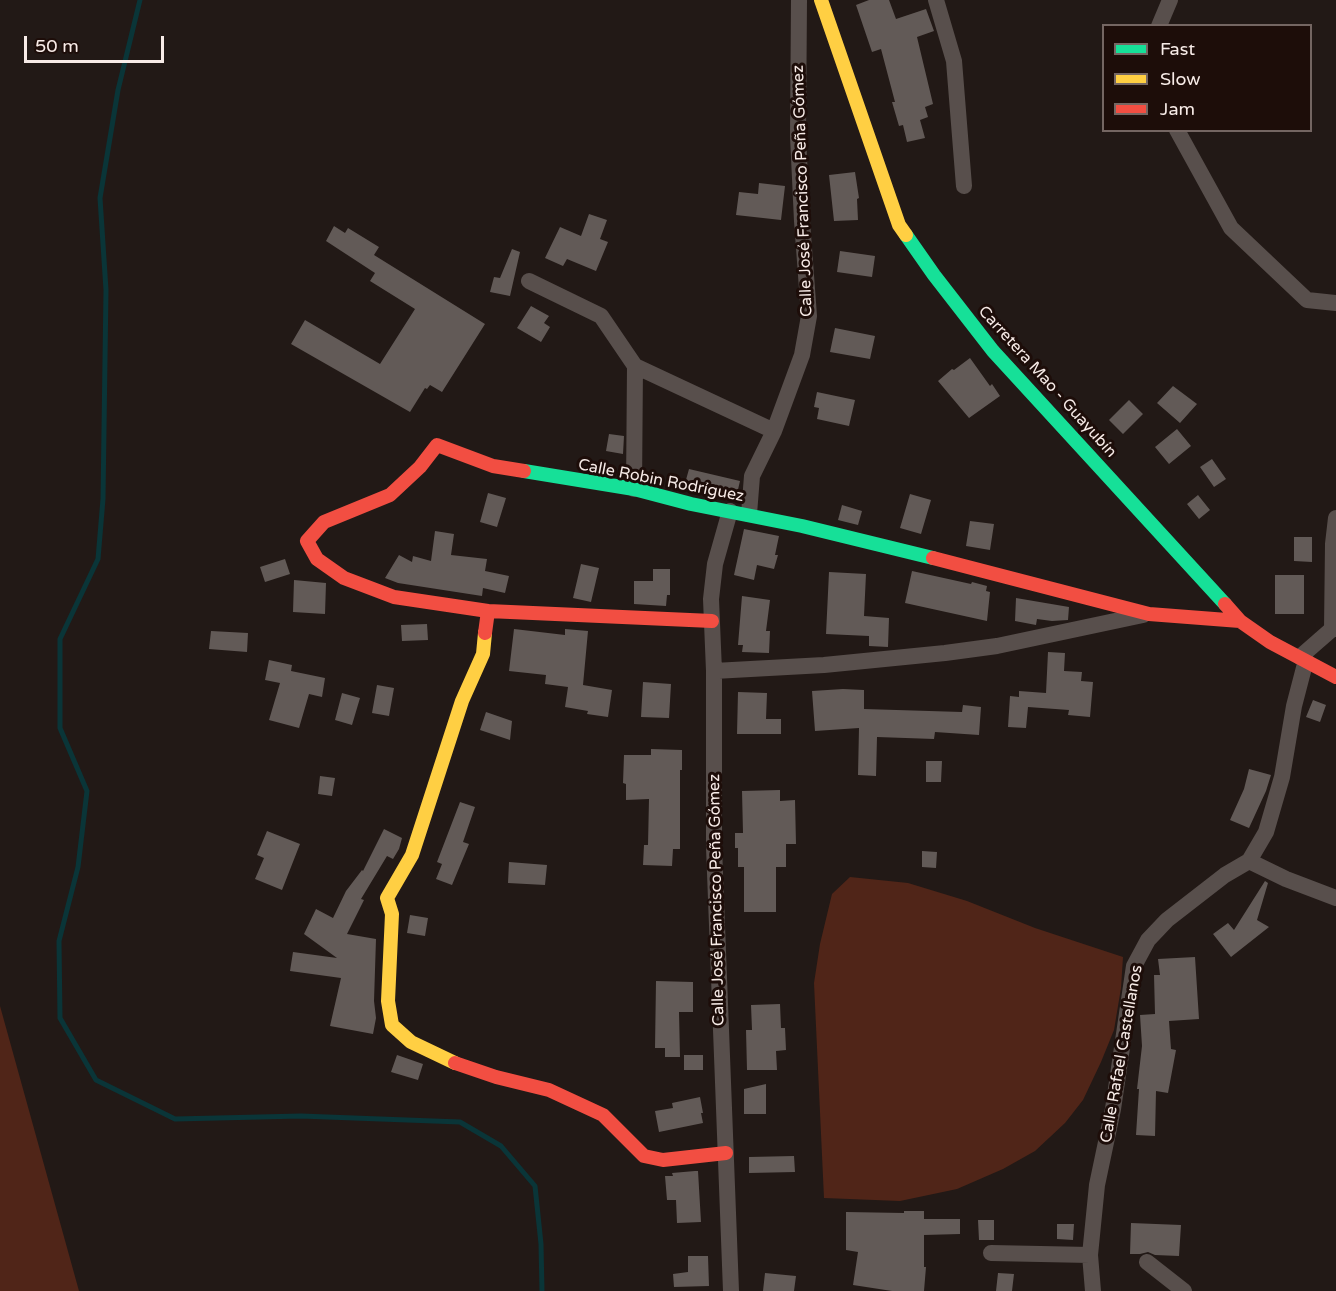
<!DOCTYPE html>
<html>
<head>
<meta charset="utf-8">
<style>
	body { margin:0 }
	#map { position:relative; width:1336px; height:1291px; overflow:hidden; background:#221916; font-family:"Varela Round",sans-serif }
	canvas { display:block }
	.legend { position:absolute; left:1102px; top:24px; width:210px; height:108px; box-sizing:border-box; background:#1d0d09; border:2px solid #746662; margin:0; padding:8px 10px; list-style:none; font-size:18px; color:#f7ebe7 }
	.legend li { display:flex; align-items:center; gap:12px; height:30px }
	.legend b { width:30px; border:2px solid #746662 }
	.scale { position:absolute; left:24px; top:36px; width:140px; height:27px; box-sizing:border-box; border:3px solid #f7ebe7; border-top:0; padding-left:8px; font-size:18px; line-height:21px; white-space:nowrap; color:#f7ebe7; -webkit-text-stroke:4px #1d0d09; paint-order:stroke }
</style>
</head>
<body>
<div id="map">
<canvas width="1336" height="1291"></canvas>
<ul class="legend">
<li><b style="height:8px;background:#16e098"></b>Fast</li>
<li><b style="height:8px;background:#ffcf43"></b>Slow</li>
<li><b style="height:8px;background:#f24e42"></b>Jam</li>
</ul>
<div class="scale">50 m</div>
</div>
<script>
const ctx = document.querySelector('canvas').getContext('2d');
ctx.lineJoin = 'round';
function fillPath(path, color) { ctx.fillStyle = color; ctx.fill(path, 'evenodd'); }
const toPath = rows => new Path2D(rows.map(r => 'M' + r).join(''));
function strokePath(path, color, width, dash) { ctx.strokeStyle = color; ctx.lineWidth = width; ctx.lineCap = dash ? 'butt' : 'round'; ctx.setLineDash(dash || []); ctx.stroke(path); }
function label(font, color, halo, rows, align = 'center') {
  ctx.font = font + ' "Varela Round",sans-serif'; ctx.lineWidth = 6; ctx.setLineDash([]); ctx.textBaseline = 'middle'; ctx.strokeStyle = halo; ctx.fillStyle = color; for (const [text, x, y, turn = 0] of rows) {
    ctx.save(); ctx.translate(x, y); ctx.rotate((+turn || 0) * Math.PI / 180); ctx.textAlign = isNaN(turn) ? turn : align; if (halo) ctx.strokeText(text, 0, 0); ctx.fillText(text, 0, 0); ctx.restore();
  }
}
fillPath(toPath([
	[850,877,908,883,967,901,1035,928,1123,957,1121,988,1114,1030,1101,1062,1083,1100,1065,1123,1035,1151,1003,1169,957,1189,900,1201,824,1198,814,983,820,944,832,894],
	[0,1006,79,1291,0,1291]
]), '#502518');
strokePath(toPath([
	[140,0,118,90,100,198,106,290,103,499,98,559,60,639,60,728,87,791,78,867,59,941,60,1018,96,1080,175,1119,301,1116,460,1122,501,1146,535,1186,541,1244,542,1291]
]), '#0a3538', 5);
fillPath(toPath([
	[869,0,889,0,896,19,926,9,934,31,917,37,933,104,925,107,928,117,920,120,925,138,907,142,903,125,899,126,892,102,895,102,881,49,872,52,856,5],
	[855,172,859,198,857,199,858,220,834,221,829,175],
	[759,183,785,186,781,220,736,215,739,192,758,194],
	[589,214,607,220,600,239,608,242,596,271,567,259,563,266,545,258,560,227,581,236],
	[334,226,345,233,348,228,379,247,374,255,485,324,442,392,430,385,427,389,425,388,410,412,291,344,305,320,380,364,415,309,370,281,375,273,326,241],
	[512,249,520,252,510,296,490,292,494,277,500,278],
	[840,251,875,256,872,277,837,272],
	[531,306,549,316,544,323,550,327,541,342,517,328],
	[835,328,875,336,870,359,830,352],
	[970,358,990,386,992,384,1000,396,969,418,938,381,952,369,954,370],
	[1173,386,1197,404,1180,423,1157,403],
	[817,392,855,400,849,426,817,419,819,408,814,407],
	[1129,400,1143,414,1123,434,1109,420],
	[1177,429,1191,446,1169,464,1155,447],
	[609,434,624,436,623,454,606,451],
	[1212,459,1226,479,1214,487,1200,467],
	[689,469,740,481,736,498,684,487],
	[488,493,506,498,497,527,480,522],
	[910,494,931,500,921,534,900,528],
	[1198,495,1210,510,1199,519,1187,504],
	[842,505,862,511,858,525,838,520],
	[970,521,994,524,990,550,966,546],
	[744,529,779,536,775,555,778,555,774,569,757,565,754,580,734,575],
	[435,531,454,534,451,555,487,559,485,571,509,576,505,593,483,588,482,596,398,583,385,578,399,555,412,562,413,556,431,561],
	[1294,537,1312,537,1312,562,1294,561],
	[285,559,290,574,265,582,260,567],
	[581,564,599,568,591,602,573,598],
	[653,569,670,569,670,595,667,595,666,606,634,604,634,581,653,581],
	[912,571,971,584,972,582,987,586,986,591,990,592,987,621,905,603],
	[829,572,866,574,864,616,889,618,888,647,869,646,869,636,826,634],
	[1275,575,1304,575,1304,614,1275,614],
	[294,580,326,583,325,614,293,612],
	[742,596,770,600,766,631,770,631,769,653,742,652,743,645,738,645],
	[1016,598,1069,607,1068,620,1052,621,1037,619,1036,625,1015,621],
	[427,624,428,640,402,641,401,625],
	[514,629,565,635,565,629,588,631,583,685,612,690,608,717,587,714,588,711,565,707,568,687,545,684,546,675,509,671],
	[211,631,248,633,247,652,209,649],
	[1048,652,1065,653,1064,671,1082,672,1081,681,1093,682,1090,717,1068,715,1069,710,1028,707,1026,728,1008,727,1010,696,1019,697,1019,691,1046,693],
	[269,660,292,665,291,671,325,678,322,697,309,694,299,728,269,720,280,683,265,680],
	[643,682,671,684,669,718,641,717],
	[377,685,394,688,389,716,372,713],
	[843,689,864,690,864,709,962,712,963,705,981,707,979,735,935,732,934,739,877,737,876,776,858,775,859,728,815,731,812,691],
	[738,692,767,693,766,719,781,719,781,734,737,734],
	[342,693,360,698,352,725,335,720],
	[1313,700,1326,705,1320,722,1306,717],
	[486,712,512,721,510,740,480,730],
	[651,749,682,750,682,770,680,770,680,849,673,849,672,866,643,865,644,845,648,845,649,799,626,800,626,784,623,783,624,755,651,755],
	[926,761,942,761,941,782,926,782],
	[1249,769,1271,775,1266,791,1249,828,1230,820,1244,789],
	[320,776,335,778,332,796,318,794],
	[780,790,780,801,795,800,796,844,786,844,786,867,776,867,776,912,744,912,744,867,738,867,738,848,735,848,735,833,743,833,742,791],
	[460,802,475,807,463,842,469,844,452,885,436,879,442,864,437,862],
	[384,829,402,838,399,849,393,859,387,856,361,899,364,900,347,934,376,939,374,1001,376,1018,373,1034,330,1026,341,978,290,971,293,952,337,958,304,934,316,909,333,918,346,891,362,870,363,871],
	[267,831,300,844,282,890,255,879,264,858,257,855],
	[922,851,937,852,936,868,922,867],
	[509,862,547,865,545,885,508,883],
	[1265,881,1268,883,1257,920,1269,927,1231,957,1213,934,1228,923,1234,930],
	[410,915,428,918,425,936,407,933],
	[1195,957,1199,1019,1169,1021,1171,1049,1176,1050,1168,1093,1156,1091,1155,1136,1136,1135,1139,1089,1137,1089,1142,1046,1140,1015,1155,1014,1154,975,1160,975,1158,959],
	[656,981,693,982,693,1012,679,1012,680,1057,665,1057,665,1048,655,1048],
	[780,1004,781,1028,785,1028,786,1050,776,1051,777,1070,747,1070,746,1030,752,1030,751,1005],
	[397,1055,423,1064,418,1080,391,1072],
	[684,1055,703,1055,703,1070,684,1070],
	[766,1084,766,1114,744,1114,744,1089],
	[700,1097,703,1113,701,1113,703,1123,659,1132,655,1111,673,1108,672,1103],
	[794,1156,795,1172,749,1173,749,1157],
	[695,1171,698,1171,701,1222,677,1223,676,1200,667,1200,665,1176,673,1176,672,1173],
	[904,1211,924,1211,924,1219,960,1219,960,1234,924,1235,924,1267,926,1267,924,1291,892,1291,853,1285,858,1252,846,1250,846,1212,904,1213],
	[978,1220,994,1220,994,1240,979,1240],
	[1131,1223,1181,1225,1179,1256,1155,1255,1148,1252,1140,1254,1130,1254],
	[1057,1224,1074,1224,1073,1240,1057,1239],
	[688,1256,708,1256,709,1286,674,1287,673,1274,688,1272],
	[765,1273,796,1276,794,1291,763,1291],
	[998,1273,1014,1274,1012,1291,996,1291]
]), '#625a57');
strokePath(toPath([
	[936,0,954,61,964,186],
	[1159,26,1170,0],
	[1177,130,1231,228,1307,300,1336,303],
	[529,281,601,316,635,366,774,431],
	[634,489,635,366],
	[730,511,715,564,711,599,714,671,714,847,731,1291],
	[749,514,752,476,774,431,802,355,809,316,802,221,798,136,799,0],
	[1332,629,1333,544,1336,518],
	[1300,657,1332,629,1336,629],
	[714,671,824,665,945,653,997,646,1143,615],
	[1249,861,1286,879,1336,898],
	[991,1253,1090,1255],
	[1147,1262,1184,1291],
	[1093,1291,1090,1255,1097,1185,1113,1109,1134,966,1148,940,1167,920,1225,875,1249,861,1266,832,1282,777,1294,706,1306,660]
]), '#584f4c', 16);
strokePath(toPath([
	[906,235,934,275,993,351,1225,604],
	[524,471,634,489,691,504,802,526,933,558]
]), '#16e098', 14);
strokePath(toPath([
	[821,0,899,225,906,235],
	[455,1063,411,1042,392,1025,388,1001,392,914,387,898,412,855,462,701,483,654,485,633]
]), '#ffcf43', 14);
strokePath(toPath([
	[933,558,1149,614,1240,621],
	[1225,604,1240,621,1270,642,1336,677],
	[488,611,394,597,344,578,317,559,307,541,324,522,390,495,420,467,437,445,493,466,524,471],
	[485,633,488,611,712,621],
	[455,1063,496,1077,549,1090,603,1115,644,1156,663,1160,726,1153]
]), '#f24e42', 14);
label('16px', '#f7ebe7', '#1d0d09', [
	["Calle José Francisco Peña Gómez",803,191,-92],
	["Carretera Mao - Guayubín",1047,382,48],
	["Calle Robin Rodríguez",661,481,11],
	["Calle José Francisco Peña Gómez",717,900,-91],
	["Calle Rafael Castellanos",1122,1054,-80]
]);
</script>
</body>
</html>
